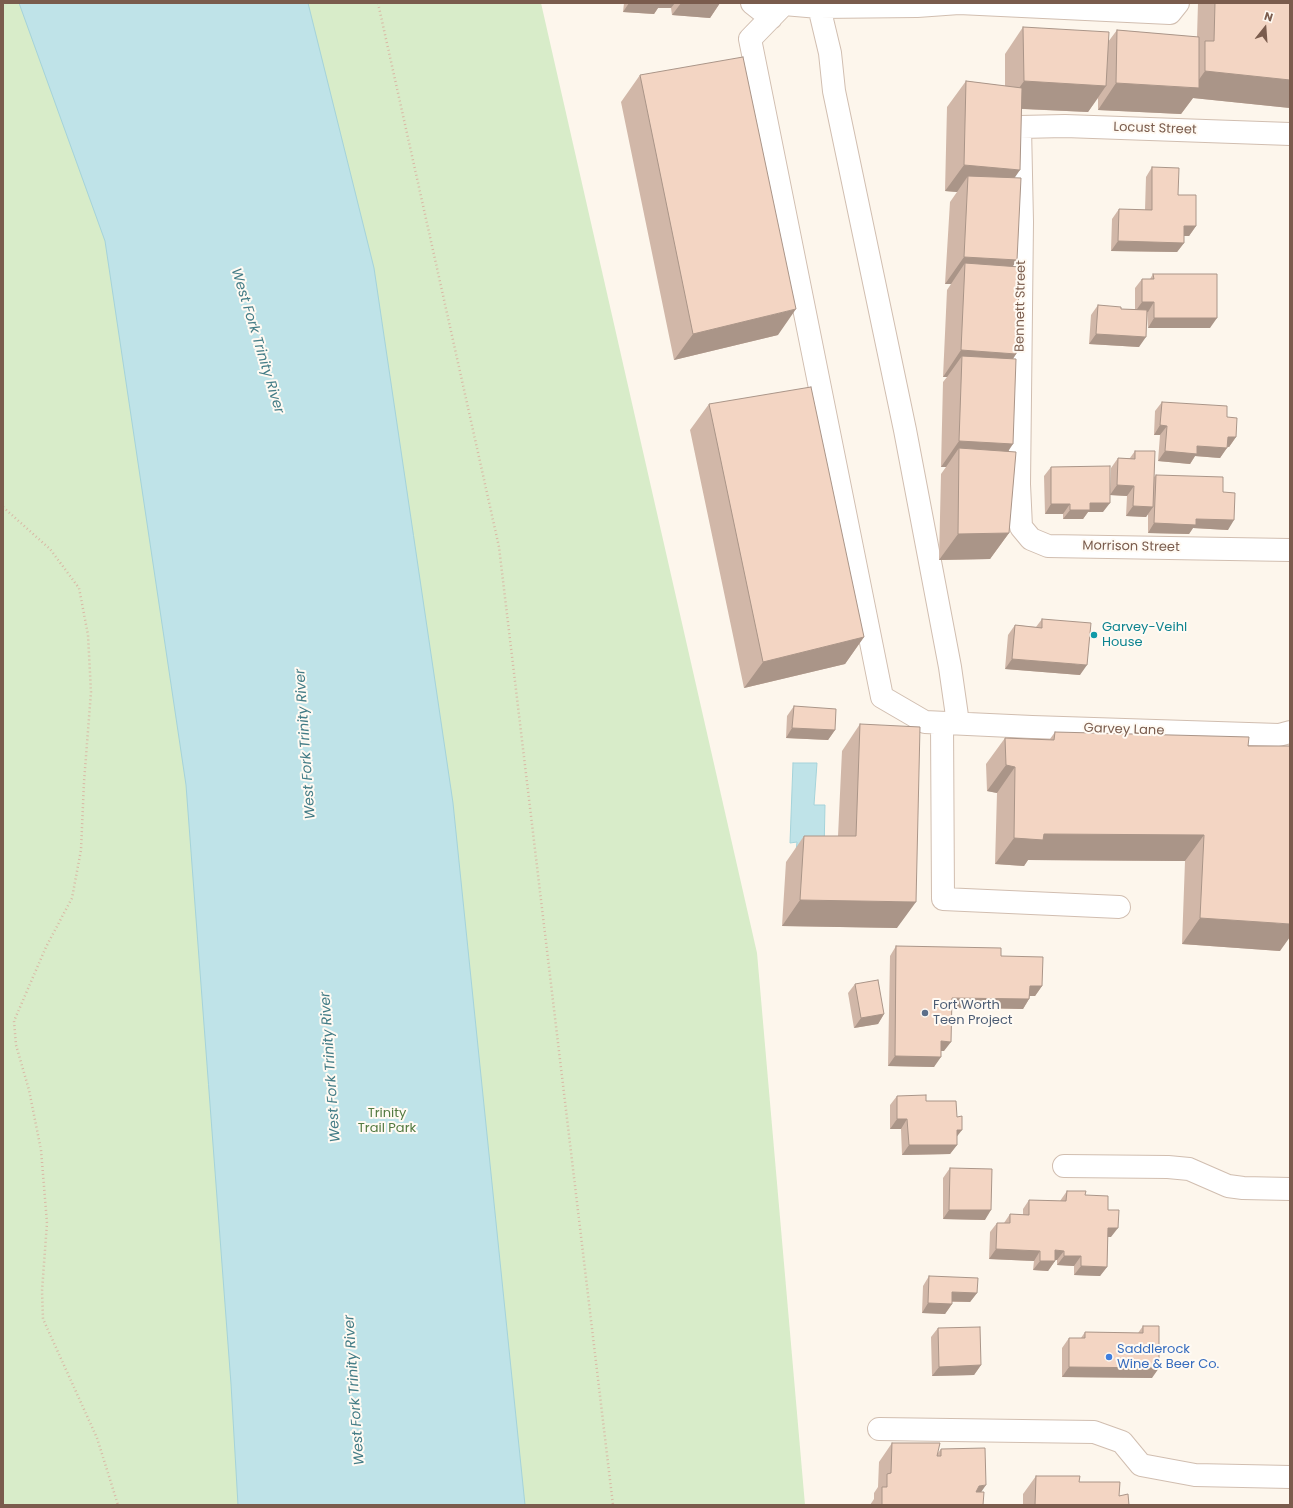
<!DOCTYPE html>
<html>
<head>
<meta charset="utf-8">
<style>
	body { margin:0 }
	#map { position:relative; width:1293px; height:1508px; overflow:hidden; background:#fdf6ec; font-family:Poppins,sans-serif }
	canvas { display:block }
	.frame { position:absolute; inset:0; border:4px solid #7a5c4d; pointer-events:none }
	.north { position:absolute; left:1245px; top:8px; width:40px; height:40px; -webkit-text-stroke:3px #fffaf3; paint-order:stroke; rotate:17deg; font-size:11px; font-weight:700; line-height:16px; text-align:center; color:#7a5c4d }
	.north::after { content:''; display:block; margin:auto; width:14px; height:18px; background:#7a5c4d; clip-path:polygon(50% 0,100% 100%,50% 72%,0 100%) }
</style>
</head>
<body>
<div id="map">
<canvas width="1293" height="1508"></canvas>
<div class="frame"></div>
<div class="north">N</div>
</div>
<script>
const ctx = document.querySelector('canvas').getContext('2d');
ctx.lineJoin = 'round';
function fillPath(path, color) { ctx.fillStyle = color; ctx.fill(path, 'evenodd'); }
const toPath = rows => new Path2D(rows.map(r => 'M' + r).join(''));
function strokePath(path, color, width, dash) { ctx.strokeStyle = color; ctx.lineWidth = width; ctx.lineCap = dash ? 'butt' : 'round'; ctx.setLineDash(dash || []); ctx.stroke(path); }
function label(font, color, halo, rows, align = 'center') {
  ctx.font = font + ' Poppins,sans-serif'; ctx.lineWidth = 4; ctx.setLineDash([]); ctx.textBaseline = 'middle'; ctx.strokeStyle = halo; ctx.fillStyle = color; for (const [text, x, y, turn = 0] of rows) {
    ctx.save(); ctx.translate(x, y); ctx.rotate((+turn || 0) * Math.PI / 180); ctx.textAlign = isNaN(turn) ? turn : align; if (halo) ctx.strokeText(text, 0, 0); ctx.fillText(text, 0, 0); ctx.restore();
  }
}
fillPath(toPath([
	[3,3,541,3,757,953,805,1505,3,1505]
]), '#d8ecc9');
const water = toPath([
	[19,3,308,3,374,268,453,803,525,1505,238,1505,231,1384,186,785,105,241,19,3],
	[793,763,817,763,814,805,825,805,824,853,796,851,797,842,790,843,793,763]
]);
fillPath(water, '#bfe3e8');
strokePath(water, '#a5d3da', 1);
const minor = toPath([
	[752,3,771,18],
	[959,3,917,6,819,7,784,4,750,39,882,697,925,722,1032,727,1279,735,1290,732],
	[959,3,1170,13,1178,3],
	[819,7,830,53,834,91,905,430,950,667,958,723],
	[1290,134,1065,126,1020,127,1022,222,1019,484,1021,527,1031,539,1048,546,1290,550],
	[942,723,943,899,1119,907],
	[1064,1166,1168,1167,1189,1169,1228,1186,1243,1188,1290,1189],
	[879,1429,1094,1432,1122,1442,1141,1465,1195,1475,1290,1477]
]);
strokePath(minor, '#d1beb0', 24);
strokePath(toPath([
	[378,3,499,547,613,1505],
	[3,507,50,549,79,588,88,635,91,692,84,782,81,850,72,898,46,947,14,1021,16,1045,29,1090,41,1150,47,1223,42,1291,43,1319,97,1438,118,1505]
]), '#d9b8a5', 2.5, [1, 3]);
strokePath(minor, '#fff', 22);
fillPath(toPath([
	[624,3,720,3,710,18,672,15,671,8,658,8,654,14,623,12],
	[1198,3,1290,3,1290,108,1193,98,1181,114,1098,110,1098,98,1088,112,1022,109,1014,178,1017,260,1012,267,1016,354,1013,359,1009,451,1009,533,990,559,939,560,941,474,946,467,941,467,943,382,947,377,943,377,947,290,951,284,945,284,950,202,957,192,945,191,947,107,966,81,1005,86,1005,54,1023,27,1108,42,1117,30,1197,37],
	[640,75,778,335,674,360,621,102],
	[1152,167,1178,195,1196,226,1189,236,1184,236,1184,243,1177,252,1111,251,1112,219,1119,209,1145,210,1146,177],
	[1153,274,1210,328,1148,328,1147,312,1139,347,1089,344,1091,315,1098,305,1121,309,1135,309,1135,288,1142,279,1150,279],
	[1162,402,1227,417,1236,437,1229,447,1227,447,1220,458,1195,456,1190,464,1158,461,1160,435,1154,435,1155,411],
	[709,404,864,637,845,664,744,688,690,430],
	[1135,451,1154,477,1156,475,1223,492,1228,530,1193,528,1189,534,1148,533,1148,514,1146,517,1126,516,1127,496,1110,495,1111,468,1118,458,1130,458],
	[1051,467,1103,512,1088,512,1083,519,1063,519,1063,514,1045,514,1044,476],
	[1042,619,1080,675,1005,669,1008,635,1015,625,1036,627],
	[794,706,835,730,828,740,786,738,787,716],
	[860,724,897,928,782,926,786,862,804,836,838,836,842,751],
	[1055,732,1248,746,1280,951,1182,944,1185,861,1028,860,1024,866,995,864,997,793,987,791,986,764,1005,738,1050,739],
	[896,946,1001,956,1042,986,1035,996,1030,996,1029,999,1023,1009,952,1008,944,1051,941,1051,934,1067,888,1066,890,956],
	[855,984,884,1014,878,1024,854,1028,848,993],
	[897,1096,957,1138,957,1145,950,1154,902,1155,901,1129,890,1129,890,1105],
	[950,1168,985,1220,943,1219,943,1178],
	[1067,1191,1085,1195,1108,1210,1111,1237,1108,1237,1107,1267,1100,1276,1074,1275,1074,1266,1057,1265,1057,1260,1055,1260,1055,1261,1048,1271,1033,1270,1034,1261,989,1259,990,1232,997,1223,1004,1223,1010,1214,1023,1215,1023,1209,1029,1200,1060,1201],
	[929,1276,977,1293,970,1302,952,1302,952,1304,945,1314,922,1313,923,1286],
	[1143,1326,1152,1378,1062,1377,1062,1348,1069,1338,1081,1338,1085,1332,1138,1333],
	[938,1328,981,1365,974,1375,932,1376,931,1337],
	[892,1443,937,1454,941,1449,981,1492,983,1505,870,1505,874,1499,874,1493,878,1487,879,1462],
	[1036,1476,1079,1482,1119,1496,1129,1505,1023,1505,1023,1494]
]), '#d1b7a8');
fillPath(toPath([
	[629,3,675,3,671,8,658,8,654,14,623,12],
	[681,3,720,3,710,18,672,15],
	[1205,71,1290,80,1290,108,1193,98,1181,114,1098,110,1116,83,1193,88],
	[1024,81,1106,86,1088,112,1005,108],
	[964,165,1020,170,1002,196,968,176,957,192,945,191],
	[1184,226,1196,226,1189,236,1177,236],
	[1118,241,1184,243,1177,252,1111,251],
	[964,257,1017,260,999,287,965,263,951,284,945,284],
	[1142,302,1154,302,1148,312,1135,312],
	[796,309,778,335,674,360,693,334],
	[1154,318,1217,318,1210,328,1148,328],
	[1096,334,1146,337,1139,347,1089,344],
	[961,350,1016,354,998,381,962,356,947,377,943,377],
	[1160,425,1167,426,1160,435,1154,435],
	[1228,437,1236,437,1229,447,1221,446],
	[959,441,1013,444,995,471,959,448,946,467,941,467],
	[1197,446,1227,448,1220,458,1195,456,1190,464,1158,461,1165,451],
	[1117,485,1134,486,1127,496,1110,495],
	[1090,503,1110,503,1103,512,1088,512,1083,519,1063,519,1070,510],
	[1051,504,1070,504,1063,514,1045,514],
	[1133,506,1153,507,1146,517,1126,516],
	[1196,519,1234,520,1228,530,1193,528,1189,534,1148,533,1154,523],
	[1009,533,990,559,939,560,958,534],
	[864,637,845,664,744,688,763,662],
	[1012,659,1087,665,1080,675,1005,669],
	[792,728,835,730,828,740,786,738],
	[1006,765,1015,767,997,793,987,791],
	[1044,834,1204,835,1185,861,1028,860,1024,866,995,864,1014,838],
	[800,900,916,902,897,928,782,926],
	[1200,918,1290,924,1290,937,1280,951,1182,944],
	[1030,986,1042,986,1035,996,1023,996],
	[952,998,1029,999,1023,1009,945,1007],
	[884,1014,878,1024,854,1028,861,1018],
	[941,1041,951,1042,944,1051,934,1051],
	[895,1056,941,1057,934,1067,888,1066],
	[897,1119,907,1119,901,1129,890,1129],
	[957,1130,962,1130,955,1139],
	[909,1145,957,1145,950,1154,902,1155],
	[949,1210,991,1210,985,1220,943,1219],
	[1108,1228,1118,1228,1111,1237,1102,1237],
	[996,1249,1040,1251,1034,1261,989,1259],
	[1055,1250,1064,1251,1057,1260,1048,1260],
	[1064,1256,1081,1256,1074,1266,1057,1265],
	[1040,1261,1055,1261,1048,1271,1033,1270],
	[1081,1266,1107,1267,1100,1276,1074,1275],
	[952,1292,977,1293,970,1302,946,1301],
	[928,1303,952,1304,945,1314,922,1313],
	[981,1365,974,1375,932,1376,939,1367],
	[1069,1367,1159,1368,1152,1378,1062,1377],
	[986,1485,973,1504,966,1505,979,1486]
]), '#aa9588');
const building = toPath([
	[1215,3,1290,3,1290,80,1205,71,1205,41,1214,41,1215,3],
	[1023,27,1109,32,1106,86,1024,81,1023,27],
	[1117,30,1199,37,1199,88,1116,83,1117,30],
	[743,57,796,309,693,334,640,75,743,57],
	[966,81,1022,88,1020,170,964,165,966,81],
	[1152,167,1179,168,1178,195,1196,195,1196,226,1184,226,1184,243,1118,241,1119,209,1152,210,1152,167],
	[968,176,1021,178,1017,260,964,257,968,176],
	[965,263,1020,267,1016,354,961,350,965,263],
	[1153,274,1217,274,1217,318,1154,318,1154,302,1142,302,1142,279,1154,279,1153,274],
	[1098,305,1121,307,1121,309,1147,310,1146,337,1096,334,1098,305],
	[962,356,1016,359,1013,444,959,441,962,356],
	[811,387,864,637,763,662,709,404,811,387],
	[1162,402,1227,406,1227,417,1237,418,1236,437,1228,437,1227,448,1197,446,1197,454,1165,451,1167,426,1160,425,1162,402],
	[959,448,1016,452,1009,533,958,534,959,448],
	[1135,451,1155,451,1153,507,1133,506,1134,486,1117,485,1118,458,1135,459,1135,451],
	[1110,466,1110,503,1090,503,1090,510,1070,510,1070,504,1051,504,1051,467,1110,466],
	[1156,475,1223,477,1223,492,1235,493,1234,520,1196,519,1196,525,1154,523,1156,475],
	[1042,619,1091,623,1087,665,1012,659,1015,625,1042,628,1042,619],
	[794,706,836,709,835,730,792,728,794,706],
	[860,724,920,727,916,902,800,900,804,836,856,836,860,724],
	[1055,732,1249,737,1248,746,1290,746,1290,924,1200,918,1204,835,1044,834,1043,840,1014,838,1015,767,1006,765,1005,738,1054,740,1055,732],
	[896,946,1001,948,1001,956,1043,957,1042,986,1030,986,1029,999,952,998,951,1042,941,1041,941,1057,895,1056,896,946],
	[878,980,884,1014,861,1018,855,984,878,980],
	[926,1095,926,1101,956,1101,957,1117,962,1116,962,1130,957,1130,957,1145,909,1145,907,1119,897,1119,897,1096,926,1095],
	[950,1168,992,1169,991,1210,949,1210,950,1168],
	[1067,1191,1086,1191,1085,1195,1108,1196,1108,1210,1119,1210,1118,1228,1108,1228,1107,1267,1081,1266,1081,1256,1064,1256,1064,1251,1055,1250,1055,1261,1040,1261,1040,1251,996,1249,997,1223,1010,1223,1010,1214,1029,1215,1029,1200,1066,1201,1067,1191],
	[929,1276,978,1278,977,1293,952,1292,952,1304,928,1303,929,1276],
	[1143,1326,1159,1326,1159,1368,1069,1367,1069,1338,1085,1338,1085,1332,1143,1333,1143,1326],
	[980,1327,981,1365,939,1367,938,1328,980,1327],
	[892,1443,940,1443,937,1456,941,1456,941,1449,985,1448,986,1485,979,1486,976,1492,984,1492,983,1505,882,1505,882,1487,887,1487,887,1474,891,1473,892,1443],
	[1036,1476,1080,1476,1079,1482,1120,1482,1119,1496,1128,1494,1129,1505,1035,1505,1036,1476]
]);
fillPath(building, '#f3d5c3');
strokePath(building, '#aa9588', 1);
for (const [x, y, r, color] of [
	[1094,635,4,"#0f9aa8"],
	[925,1013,4,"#5c6f8a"],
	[1109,1357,4,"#3f7fe0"]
]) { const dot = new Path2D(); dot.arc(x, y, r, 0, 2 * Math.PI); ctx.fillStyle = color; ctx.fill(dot); strokePath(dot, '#fffaf3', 1.5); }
label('13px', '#7a5c4d', '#fffaf3', [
	["Locust Street",1155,129,2],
	["Bennett Street",1021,306,-89],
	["Morrison Street",1131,547,1],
	["Garvey Lane",1124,730,2]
]);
label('13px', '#0d838f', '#fffaf3', [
	["Garvey-Veihl",1102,628],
	["House",1102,643]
], 'left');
label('13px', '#4e5e75', '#fffaf3', [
	["Fort Worth",933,1006],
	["Teen Project",933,1021]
], 'left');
label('13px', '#537a41', '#fffaf3', [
	["Trinity",387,1114],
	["Trail Park",387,1129]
]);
label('13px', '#366cbe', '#fffaf3', [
	["Saddlerock",1117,1350],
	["Wine & Beer Co.",1117,1365]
], 'left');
label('italic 14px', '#437c86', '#fffaf3', [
	["West Fork Trinity River",257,341,73],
	["West Fork Trinity River",306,744,-94],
	["West Fork Trinity River",331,1067,-94],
	["West Fork Trinity River",355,1390,-94]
]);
</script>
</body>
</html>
